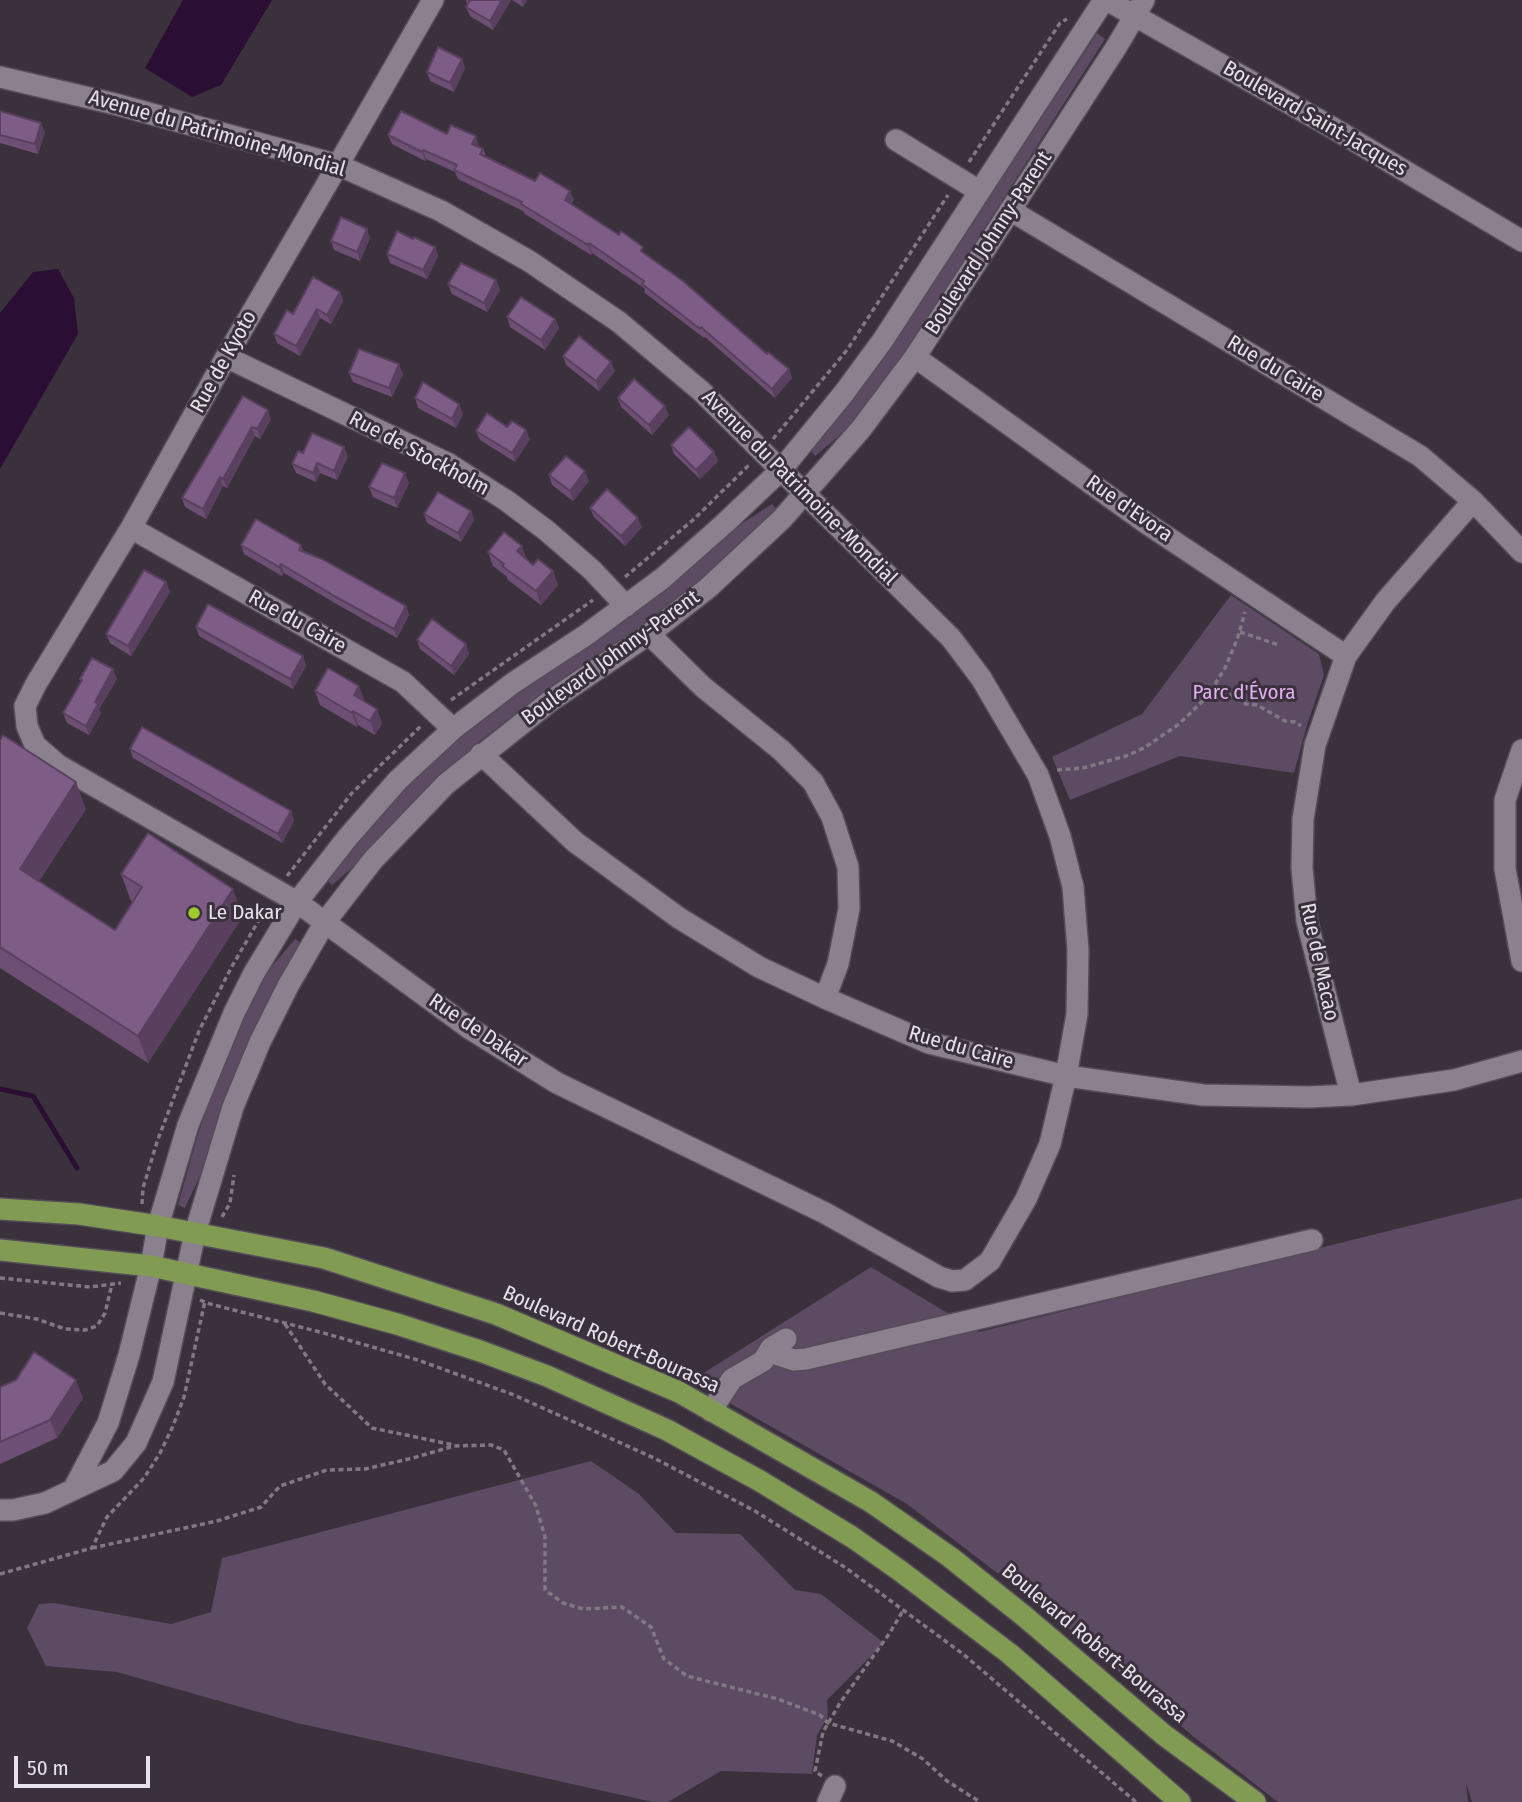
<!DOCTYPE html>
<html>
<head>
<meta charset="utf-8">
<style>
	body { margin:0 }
	#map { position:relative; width:1522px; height:1802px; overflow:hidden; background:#3a313d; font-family:"Fira Sans Condensed",sans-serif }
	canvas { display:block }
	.scale { position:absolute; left:14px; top:1756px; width:136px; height:32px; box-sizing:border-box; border:4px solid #e7e2e9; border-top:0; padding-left:9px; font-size:21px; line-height:24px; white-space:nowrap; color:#e7e2e9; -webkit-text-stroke:5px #3a313d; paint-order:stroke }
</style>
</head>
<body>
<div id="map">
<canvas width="1522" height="1802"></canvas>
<div class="scale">50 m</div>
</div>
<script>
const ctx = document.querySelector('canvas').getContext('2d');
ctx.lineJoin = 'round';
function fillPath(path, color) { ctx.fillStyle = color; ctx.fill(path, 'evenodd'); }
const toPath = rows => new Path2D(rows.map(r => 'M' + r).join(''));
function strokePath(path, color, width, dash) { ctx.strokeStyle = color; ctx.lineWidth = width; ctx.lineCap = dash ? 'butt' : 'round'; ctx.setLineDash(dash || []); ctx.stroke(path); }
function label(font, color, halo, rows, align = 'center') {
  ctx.font = font + ' "Fira Sans Condensed",sans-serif'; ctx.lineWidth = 6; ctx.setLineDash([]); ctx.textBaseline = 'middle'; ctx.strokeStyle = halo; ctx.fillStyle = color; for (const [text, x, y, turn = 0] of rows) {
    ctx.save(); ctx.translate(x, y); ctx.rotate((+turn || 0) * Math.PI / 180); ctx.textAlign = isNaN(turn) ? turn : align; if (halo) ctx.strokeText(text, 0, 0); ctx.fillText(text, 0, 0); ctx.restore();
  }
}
fillPath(toPath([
	[1097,33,1105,39,912,342,860,413,839,436,815,456,810,450,879,363],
	[772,504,776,509,689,590,642,626,540,695,480,741,424,791,353,867,332,885,327,880,361,837,408,785,447,749,493,710,630,617,738,526],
	[1231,595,1319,654,1324,675,1307,725,1294,773,1180,756,1070,800,1052,757,1142,714],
	[295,939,301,943,273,991,246,1047,199,1178,185,1208,178,1205,197,1137,218,1075,241,1022,268,971],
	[1522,1198,1522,1802,1472,1802,1466,1783,1468,1802,1278,1802,1194,1737,1064,1624,907,1504,691,1381,871,1267,979,1332],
	[591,1461,639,1494,676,1533,740,1534,795,1590,821,1594,884,1643,827,1700,828,1717,817,1735,812,1774,721,1771,668,1802,653,1802,297,1723,117,1672,46,1666,27,1628,39,1604,54,1603,171,1624,211,1612,222,1558]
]), '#5d4a63');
fillPath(toPath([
	[183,0,272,0,221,85,192,97,145,68],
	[58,269,74,298,78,334,0,469,0,313,33,272]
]), '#2b0e33');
strokePath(toPath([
	[0,1089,33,1096,77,1168]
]), '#2b0e33', 5);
const minor = toPath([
	[1107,0,1333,128,1522,241],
	[0,77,115,104,338,165,441,211,529,261,619,322,701,391,951,638,981,678,1038,775,1060,836,1073,887,1078,950,1077,1014,1066,1076,1050,1144,1026,1199,990,1261,965,1280,952,1281,939,1277,825,1213,557,1083,469,1028,297,902,58,765,35,745,27,726,25,706,36,684,131,528,226,357,338,165,433,0],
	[896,140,979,191],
	[1010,210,1420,456,1473,501,1522,552],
	[226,357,449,464,507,501,547,531,592,570,626,606],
	[915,357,1146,523,1346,656],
	[131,528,403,682,453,729],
	[649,634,703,687,781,750,813,782,832,817,848,867,849,909,838,964,825,998],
	[1522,750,1505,800,1505,869,1522,961],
	[481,754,575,842,679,918,759,967,825,998,929,1043,1066,1076,1203,1095,1309,1097,1351,1095,1454,1080,1522,1061],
	[1351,1095,1307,921,1302,868,1303,819,1315,745,1346,656,1385,602,1473,501],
	[769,1352,794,1360,806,1359,1312,1240],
	[711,1411,732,1379,763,1361,771,1348,786,1339],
	[74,1488,108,1423,129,1355,151,1266,158,1226,188,1125,234,1013,254,973,297,902,348,837,398,780,453,729,513,683,586,635,663,578,725,523,781,470,844,393,883,340,1104,0],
	[0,1510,13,1510,45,1503,113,1471,136,1443,163,1382,195,1233,233,1107,260,1042,288,986,325,922,373,860,446,784,549,702,649,634,708,588,782,519,861,429,915,357,1117,46,1144,0],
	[828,1802,835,1786]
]);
const highway = toPath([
	[0,1209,79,1214,158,1226,324,1258,496,1314,679,1392,871,1502,950,1557,1024,1616,1164,1735,1255,1802],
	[0,1250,151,1266,313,1301,397,1324,480,1351,547,1376,667,1430,760,1481,852,1537,899,1570,1010,1654,1180,1802]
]);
strokePath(minor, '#544d57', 24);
strokePath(highway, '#544d57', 24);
strokePath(toPath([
	[969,162,1060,23,1067,19],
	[773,439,847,350,948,195],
	[625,577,693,520,749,465],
	[1240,632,1279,645],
	[1215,685,1246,704,1257,705,1285,721,1295,722,1301,726],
	[451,700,593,600],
	[1057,770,1083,768,1126,756,1144,748,1179,724,1207,697,1225,668,1237,640,1245,612],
	[287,876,352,793,421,726],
	[142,1204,143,1188,157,1142,199,1031,231,968,267,906],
	[222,1217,230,1203,234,1175],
	[0,1278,90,1287,121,1283],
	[200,1300,210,1304,320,1332,418,1360,514,1395,654,1458,755,1511,846,1568,963,1654,1136,1802],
	[0,1313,37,1319,65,1329,85,1330,97,1326,105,1313,112,1284],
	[285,1324,325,1384,372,1428,454,1445],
	[92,1548,217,1521,261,1507,280,1486,327,1470,365,1469,413,1458,454,1446,491,1445,504,1450,536,1506,545,1537,545,1590,563,1603,583,1609,622,1607,651,1627,664,1659,687,1676,778,1699,820,1715,828,1723,892,1741,923,1759,947,1781,980,1802],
	[0,1574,92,1548,107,1517,144,1478,160,1453,173,1426,184,1397,205,1301],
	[822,1776,815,1771,823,1732,840,1703,889,1634,904,1609]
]), '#807983', 3.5, [5, 3.5]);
strokePath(minor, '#8b808e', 21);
strokePath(highway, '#829b53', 21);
fillPath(toPath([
	[466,0,511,0,493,30,470,16,466,7,467,5],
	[512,0,527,0,523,7],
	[462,59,465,68,454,92,430,81,427,72],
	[0,111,45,132,38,154,0,143],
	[447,134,479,146,479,147,483,149,486,156,535,181,570,191,574,200,571,204,646,255,767,354,789,369,792,378,775,398,705,337,704,338,645,293,644,288,592,253,591,255,525,214,523,211,458,179,455,172,426,159,425,161,392,144,388,135],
	[370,238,360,261,334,250,331,241],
	[413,239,435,247,438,256,427,279,390,263,387,254],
	[496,280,500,290,487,312,452,294,448,284],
	[340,292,343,301,331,324,320,318,300,356,277,343,274,334,293,314],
	[507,317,555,319,559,328,545,350,510,327],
	[563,356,615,371,599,391,566,365],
	[349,373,403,374,392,397,353,382],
	[243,396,271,419,260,439,255,436,227,488,223,486,206,519,185,507,182,498],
	[415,398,459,404,463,414,456,428,418,408],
	[618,398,669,415,652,435,621,407],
	[507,427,530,439,515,462,480,440,476,431],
	[671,445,714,452,718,461,700,479,674,454],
	[303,453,348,456,337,480,320,473,316,482,296,473,292,464],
	[549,475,589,481,573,501,552,485],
	[409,483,397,508,373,497,369,487],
	[590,508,642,527,625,546,594,517],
	[471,511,474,520,461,542,427,523,424,514],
	[241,545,301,545,303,552,406,606,409,615,397,638,340,606,284,573,282,576,244,554],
	[488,552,527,559,533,565,553,571,558,585,541,605,508,580,506,576,493,566],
	[166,582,170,592,131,656,110,643,106,634],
	[196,627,303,656,306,666,293,689,199,636],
	[417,640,466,644,469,654,454,675,420,649],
	[80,679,117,679,99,709,101,713,89,735,67,723,63,713,81,681],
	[315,691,364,699,363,701,382,723,375,735,358,725,357,727,320,705],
	[0,740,86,809,39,881,115,930,133,902,131,901,121,874,243,916,148,1063,0,968],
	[130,749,291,811,294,821,282,843,133,758],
	[0,1387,83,1398,57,1438,0,1464]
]), '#6c4f73');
fillPath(toPath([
	[502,0,511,0,493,30,490,21],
	[521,0,527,0,523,7],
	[462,59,465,68,454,92,450,83],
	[41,123,45,132,38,154,35,144],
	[476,136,479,146,476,153,472,144],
	[423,150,426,159,425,161,422,152],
	[570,191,574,200,568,209,565,200],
	[367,229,370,238,360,261,357,252],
	[589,243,592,253,591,255,588,245],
	[435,247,438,256,427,279,423,270],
	[496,280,500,290,487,312,484,303],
	[340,292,343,301,331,324,327,315],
	[317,309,320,318,300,356,296,346],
	[555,319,559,328,545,350,541,340],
	[611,362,615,371,599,391,596,381],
	[399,364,403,374,392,397,389,388],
	[789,369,792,378,775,398,772,389],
	[459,404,463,414,456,428,452,419],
	[665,406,669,415,652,435,649,425],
	[268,410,271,419,260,439,257,429],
	[252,427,255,436,227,488,223,479],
	[526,430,530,439,515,462,512,453],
	[344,447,348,456,337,480,334,471],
	[714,452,718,461,700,479,696,470],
	[317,463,320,473,316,482,313,473],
	[585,471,589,481,573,501,570,491],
	[405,473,409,483,397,508,394,498],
	[220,477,223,486,206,519,203,509],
	[471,511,474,520,461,542,458,533],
	[638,518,642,527,625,546,621,536],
	[522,546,527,560,517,551],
	[281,564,284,573,282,576,279,567],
	[553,571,558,585,541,605,536,591],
	[166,582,170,592,131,656,128,646],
	[406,606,409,615,397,638,394,629],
	[466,644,469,654,454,675,451,666],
	[303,656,306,666,293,689,290,679],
	[113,669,117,679,99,709,101,713,89,735,86,726,95,702],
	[359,686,364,699,359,709,354,695],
	[377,709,382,723,375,735,370,721],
	[353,711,358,725,357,727,352,713],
	[76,782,86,809,29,895,20,869],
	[291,811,294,821,282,843,278,834],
	[233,889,243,916,148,1063,138,1036],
	[76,1380,83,1398,57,1438,50,1420]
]), '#58405e');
const building = toPath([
	[469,0,502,0,490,21,466,7,470,1,469,0],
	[438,47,462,59,450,83,427,72,438,47],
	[0,111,41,123,35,144,0,135,0,111],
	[401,111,447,134,451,125,476,136,472,144,483,149,480,154,535,181,540,173,570,191,565,200,619,235,621,231,643,247,641,251,683,281,767,354,768,352,789,369,772,389,701,327,700,329,642,284,644,281,589,243,588,245,521,204,522,202,454,170,457,165,423,150,422,152,388,135,401,111],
	[341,217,367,229,357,252,331,241,341,217],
	[397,231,413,239,414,237,435,247,423,270,387,254,397,231],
	[461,263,496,280,484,303,448,284,461,263],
	[313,277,340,292,327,315,317,309,296,346,274,334,287,310,293,314,313,277],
	[521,297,555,319,541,340,507,317,521,297],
	[579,336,611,362,596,381,563,356,579,336],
	[359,349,399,364,389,388,349,373,359,349],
	[634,379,665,406,649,425,618,398,634,379],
	[423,382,459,404,452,419,415,398,423,382],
	[243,396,268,410,257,429,252,427,223,479,220,477,203,509,182,498,243,396],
	[487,413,507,427,512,421,526,430,512,453,476,431,487,413],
	[689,427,714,452,696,470,671,445,689,427],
	[312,433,344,447,334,471,317,463,313,473,292,464,298,451,303,453,312,433],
	[566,456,585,471,570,491,549,475,566,456],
	[382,463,405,473,394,498,369,487,382,463],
	[607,489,638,518,621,536,590,508,607,489],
	[438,492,471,511,458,533,424,514,438,492],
	[256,519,301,545,299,550,322,559,406,606,394,629,336,597,281,564,279,567,241,545,256,519],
	[504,532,522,546,517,551,533,565,538,559,553,571,536,591,502,566,504,564,488,552,504,532],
	[144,570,166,582,128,646,106,634,144,570],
	[208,604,303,656,290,679,196,627,208,604],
	[432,619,466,644,451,666,417,640,432,619],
	[92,658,113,669,95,702,98,704,86,726,63,713,82,680,80,679,92,658],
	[328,668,359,686,354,695,377,709,370,721,353,711,352,713,315,691,328,668],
	[142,727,291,811,278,834,130,749,142,727],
	[3,735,76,782,20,869,115,930,142,887,121,874,148,833,233,889,138,1036,0,947,0,740,3,735],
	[34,1352,76,1380,50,1420,0,1442,0,1387,16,1380,34,1352]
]);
fillPath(building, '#7d5c86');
strokePath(building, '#58405e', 2);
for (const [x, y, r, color] of [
	[194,913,7,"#9eca2e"]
]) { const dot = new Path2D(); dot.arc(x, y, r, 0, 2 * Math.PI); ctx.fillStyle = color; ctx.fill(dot); strokePath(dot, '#3a313d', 2.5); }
label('21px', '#e7e2e9', '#3a313d', [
	["Boulevard Saint-Jacques",1315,119,30],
	["Avenue du Patrimoine-Mondial",217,134,16],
	["Boulevard Johnny-Parent",989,243,-57],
	["Rue de Kyoto",224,362,-61],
	["Rue du Caire",1275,369,31],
	["Rue de Stockholm",419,454,28],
	["Avenue du Patrimoine-Mondial",799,488,45],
	["Rue d'Evora",1129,509,35],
	["Rue du Caire",297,622,29],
	["Boulevard Johnny-Parent",611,658,-36],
	["Rue de Macao",1319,962,78],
	["Rue de Dakar",478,1031,34],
	["Rue du Caire",961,1048,16],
	["Boulevard Robert-Bourassa",611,1340,24],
	["Boulevard Robert-Bourassa",1094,1644,40]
]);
label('21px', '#e2aff1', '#3a313d', [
	["Parc d'Évora",1244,693]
]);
label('21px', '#e7e2e9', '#3a313d', [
	["Le Dakar",208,913]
], 'left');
</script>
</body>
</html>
